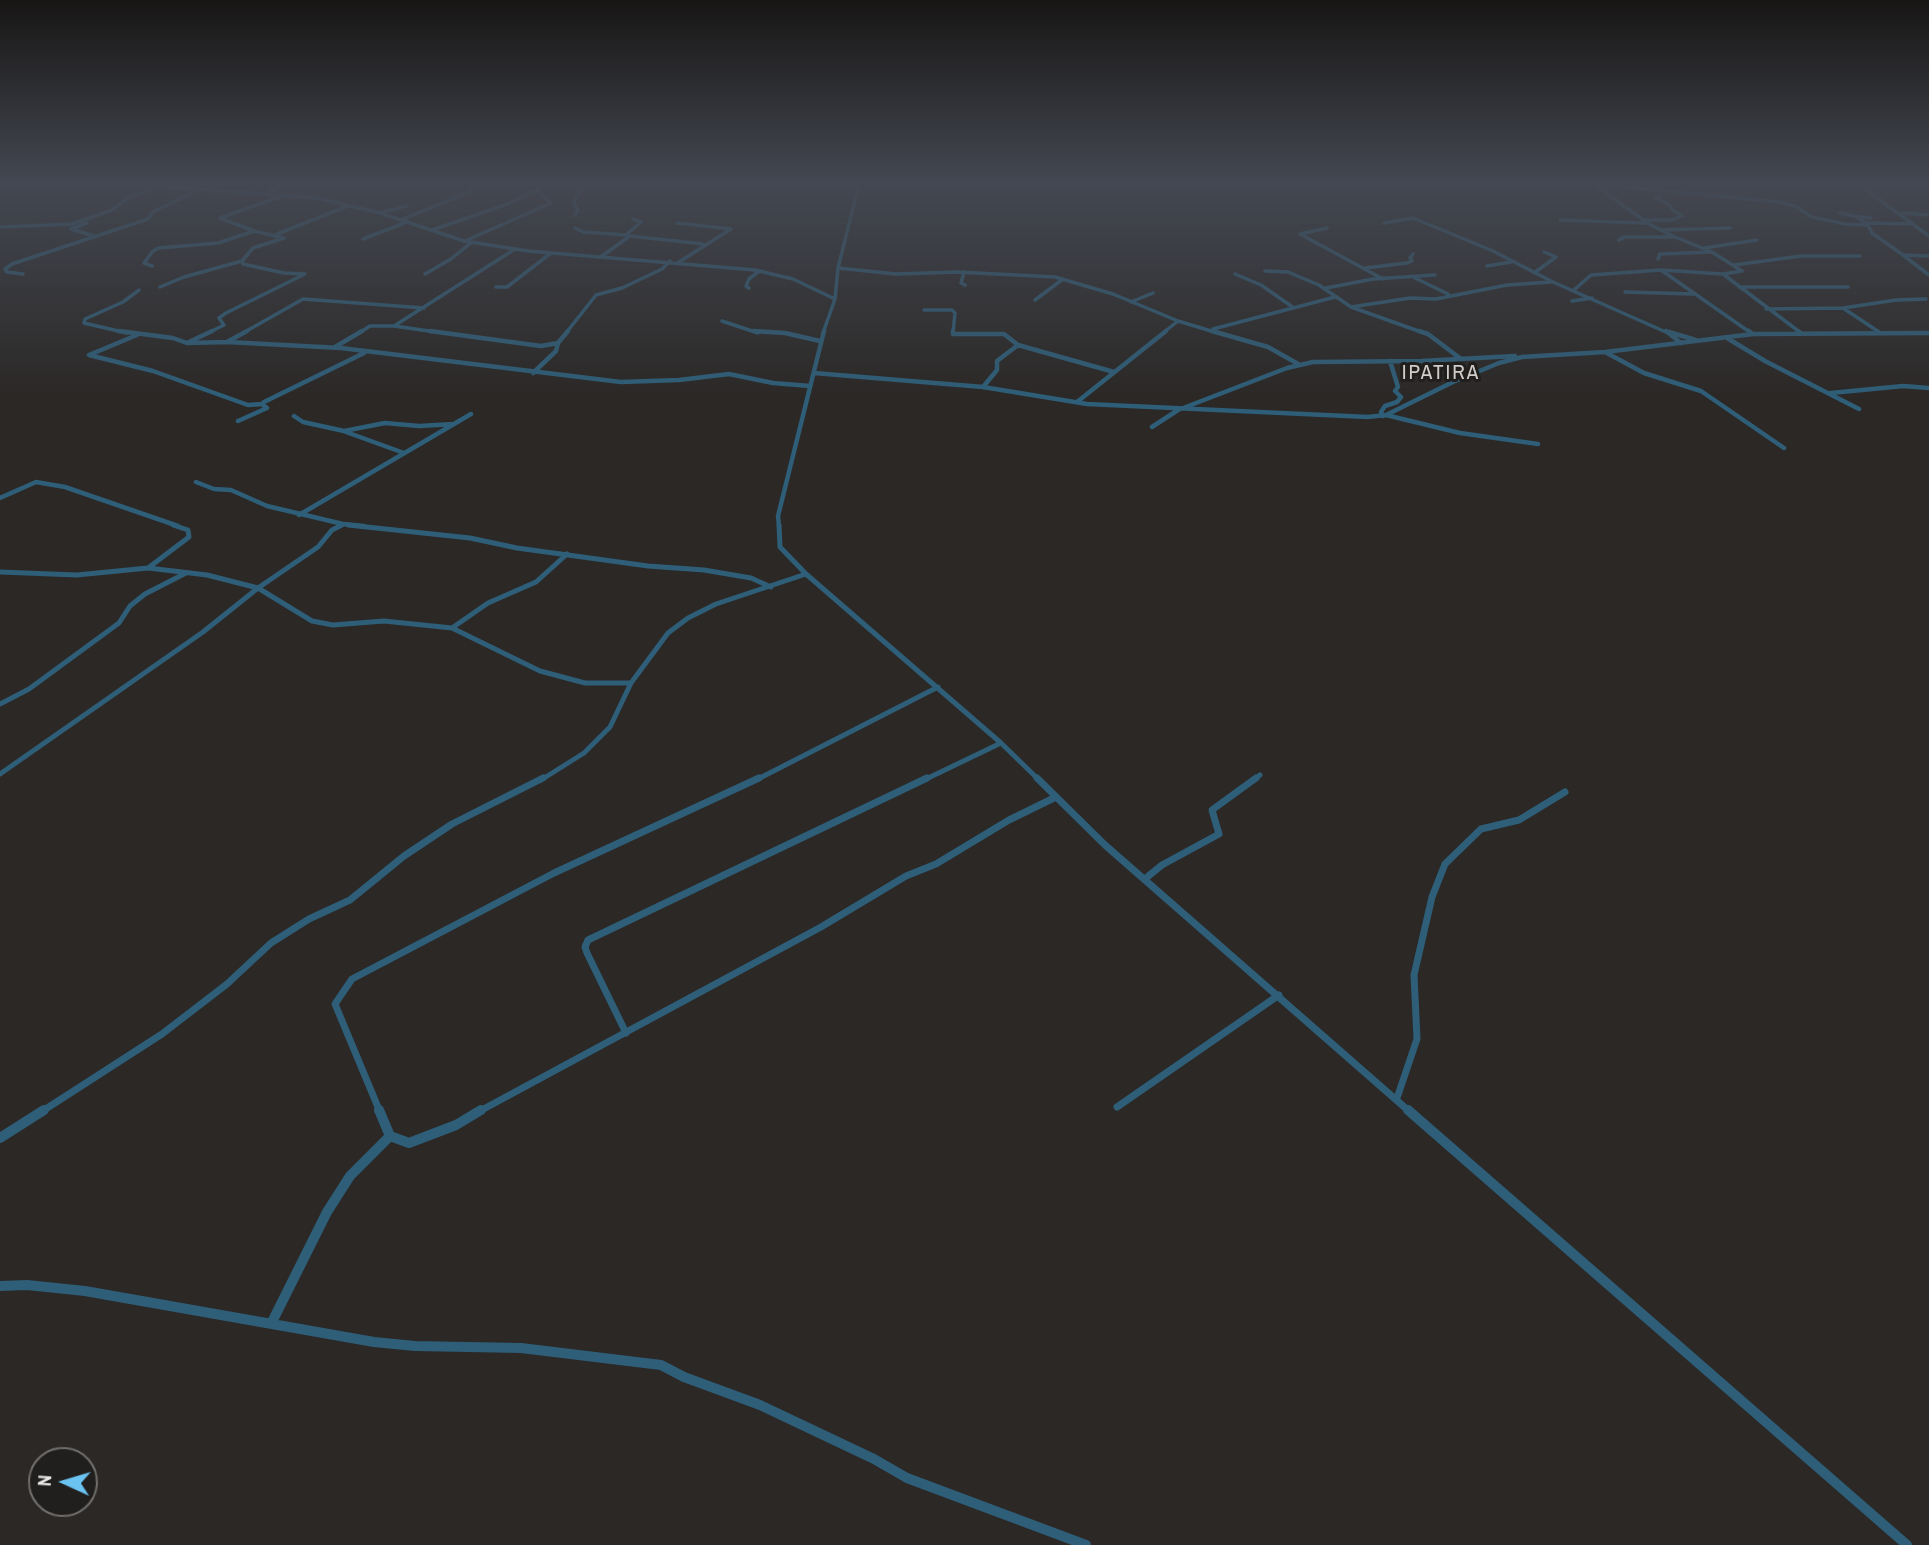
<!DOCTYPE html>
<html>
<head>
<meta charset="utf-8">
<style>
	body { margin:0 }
	#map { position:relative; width:1929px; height:1545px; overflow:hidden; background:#2b2826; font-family:"Archivo Narrow",sans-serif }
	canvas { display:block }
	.north { position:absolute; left:28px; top:1447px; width:70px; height:70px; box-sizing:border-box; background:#211f1d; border:2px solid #716f6e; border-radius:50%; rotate:274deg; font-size:19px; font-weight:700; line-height:28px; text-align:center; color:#eae8e7 }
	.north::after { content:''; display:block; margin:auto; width:24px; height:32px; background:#6bc3f2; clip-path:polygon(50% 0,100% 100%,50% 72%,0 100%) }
</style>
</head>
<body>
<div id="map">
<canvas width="1929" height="1545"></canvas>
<div class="north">N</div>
</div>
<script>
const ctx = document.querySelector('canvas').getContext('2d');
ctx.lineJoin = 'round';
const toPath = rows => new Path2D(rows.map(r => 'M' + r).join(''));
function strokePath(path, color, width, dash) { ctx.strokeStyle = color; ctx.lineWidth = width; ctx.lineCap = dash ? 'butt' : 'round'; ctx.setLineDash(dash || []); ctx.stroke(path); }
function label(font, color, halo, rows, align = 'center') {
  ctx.font = font + ' "Archivo Narrow",sans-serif'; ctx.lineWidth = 6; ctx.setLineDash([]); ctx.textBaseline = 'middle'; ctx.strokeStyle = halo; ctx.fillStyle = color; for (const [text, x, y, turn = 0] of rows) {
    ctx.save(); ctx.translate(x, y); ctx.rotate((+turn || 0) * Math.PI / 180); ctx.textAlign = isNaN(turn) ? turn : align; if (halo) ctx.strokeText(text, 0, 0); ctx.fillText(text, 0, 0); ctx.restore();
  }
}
strokePath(toPath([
	[126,184,317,198,380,213,464,241,528,251,755,270,793,279,835,299],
	[1594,184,1779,202,1795,206,1812,217,1845,224,1867,225],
	[1858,184,1929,236],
	[1595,185,1649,224,1673,236],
	[722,186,724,184],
	[84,187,111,184],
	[582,187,680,184],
	[269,191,289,184],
	[382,212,407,206],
	[1840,213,1854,216],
	[1902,213,1929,215],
	[575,215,578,210,574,202,583,185],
	[401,220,469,192,474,184],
	[1560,220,1645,223],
	[1645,220,1672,220,1682,216,1671,209,1670,205,1655,198,1661,196],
	[1865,222,1854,216,1871,218],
	[87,223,71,229,94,236],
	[677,223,731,229,679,262],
	[1384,223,1413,218,1493,251,1553,282,1668,333],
	[0,227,72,224,112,210,126,199,150,189],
	[575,228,583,232,626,235],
	[1327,228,1300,234,1383,279],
	[432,230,505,205,537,190,541,184],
	[1661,230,1730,228],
	[254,231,220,218,282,196],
	[277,234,348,206],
	[626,235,641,222,633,219],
	[363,239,407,222],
	[1619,240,1624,237,1675,237,1712,252,1742,271,1723,274,1801,333],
	[465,241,551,203,537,190],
	[1704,248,1757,240],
	[1903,255,1872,233,1867,223,1914,224],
	[602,256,630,236,703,244],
	[1929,256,1903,255,1929,275],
	[1658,259,1660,254,1710,252],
	[1734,265,1801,256,1860,256],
	[152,266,144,263,153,251,159,248,218,243,254,231,284,238,253,248,242,261,243,264,284,273,305,274,226,313,219,318,224,325,208,333],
	[1487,266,1511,262],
	[838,268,896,274,957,272,1055,277,1113,294,1178,321,1218,333],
	[1365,268,1407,263,1412,261,1410,258,1413,254],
	[1265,271,1288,272,1319,285,1351,307,1424,333],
	[964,272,961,283,965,285],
	[1534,273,1556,257,1544,252],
	[23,274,7,272,5,269,12,264,148,219,153,212,194,192],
	[425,274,451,259,472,242],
	[1235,274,1261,285,1294,308],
	[1723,274,1661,270,1751,333],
	[1415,278,1448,294],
	[160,287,184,277,242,261],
	[496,287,507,287,551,253],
	[1739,287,1848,287],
	[749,288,746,286,749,279,758,272],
	[1326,288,1373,279,1435,275],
	[1574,290,1591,275,1661,270],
	[1625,292,1694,294],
	[1035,300,1063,279],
	[1572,301,1592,298],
	[1131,302,1153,293],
	[1351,307,1410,298,1436,299,1507,285,1551,282],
	[1843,308,1879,332],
	[1766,309,1843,308,1896,300,1926,299],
	[924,310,952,310,955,313,953,333],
	[722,321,758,333],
	[394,326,443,333],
	[1213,329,1335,297],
	[127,333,84,323,85,319,123,302,139,290],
	[243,333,303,299,424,308],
	[359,333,370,326,394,326,515,249],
	[566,333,596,295,622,288,662,269,670,261],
	[823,333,835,299,838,268,859,184],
	[1163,333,1178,321]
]), '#2e5e78', 3.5);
strokePath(toPath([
	[119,331,173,338,187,343,227,342],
	[247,331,227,342,341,348,621,382,679,380,729,374,773,383,810,386],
	[430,331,541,346,558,343],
	[753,331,785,333,820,341],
	[953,331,953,334,1004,334,1018,345,1114,372],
	[1212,331,1268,347,1300,365],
	[1419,331,1428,334,1461,359],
	[1666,331,1681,343],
	[1749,331,1753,334],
	[1798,331,1801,333],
	[1669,332,1696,340],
	[137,335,89,355,153,371,248,405,262,404],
	[1727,338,1765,361,1859,409],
	[187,343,212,331],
	[335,347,362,331],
	[1605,352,1644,373,1701,391,1784,448],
	[533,373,556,351,558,343,568,331],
	[814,373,983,387,1087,404,1368,417,1386,415,1453,382,1499,363,1522,357,1605,352,1753,334,1929,333],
	[983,387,997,370,997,361,1018,345],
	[1831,393,1903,386,1929,388],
	[1077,402,1166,331],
	[1386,415,1460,433,1538,444],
	[294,416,303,422,344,431,385,423,419,426,454,424],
	[1383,416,1381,412,1385,406,1397,402,1401,397,1395,391,1398,387,1390,361],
	[238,421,267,408,262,404,264,402,364,353],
	[1152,427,1178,410,1287,368,1313,362,1421,361,1515,356],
	[346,432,404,453],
	[196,482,214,489,231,490,267,506,343,524],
	[0,498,36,482,65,487,178,526],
	[299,515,471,414],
	[339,526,343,524,364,526],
	[779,526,778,516,824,331]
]), '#2e5e78', 4.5);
strokePath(toPath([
	[342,525,332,530,318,547,258,588,312,621,333,625,384,621,452,628,540,671,585,683,631,683],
	[348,525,470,538,517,548,648,566,704,570,751,578,771,587],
	[779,525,780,547,806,574,1001,743,1039,780],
	[148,568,189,537,188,530,173,525],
	[0,572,77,575,148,568,207,575,258,588,203,632,0,774],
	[452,628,488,603,536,582,567,554],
	[0,704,29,689,119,623,130,606,145,594,186,573],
	[541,780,584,753,610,727,631,683,668,633,688,618,716,604,806,574],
	[756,780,938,687],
	[924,780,1001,743],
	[1254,780,1260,775]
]), '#2e5e78', 5);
strokePath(toPath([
	[1037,778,1105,845,1410,1112],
	[1146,878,1162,865,1219,834,1212,810,1256,778],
	[626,1033,587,953,585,947,588,940,927,778],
	[1397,1098,1417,1039,1414,975,1432,897,1445,864,1481,829,1519,820,1565,792],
	[1117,1107,1279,995],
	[41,1112,162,1034,227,984,271,943,309,919,350,900,404,856,452,824,543,778],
	[380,1112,335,1004,352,979,554,873,759,778],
	[478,1112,821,927,906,876,936,864,1009,820,1054,798]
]), '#2e5e78', 7);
strokePath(toPath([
	[1408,1110,1907,1545],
	[390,1136,409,1143,456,1125,481,1110],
	[0,1138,44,1110],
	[0,1286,27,1285,85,1291,374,1342,415,1346,521,1348,661,1365,684,1377,760,1405,874,1459,907,1478,1086,1545],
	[272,1322,327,1212,350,1176,390,1136,379,1110]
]), '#2e5e78', 10);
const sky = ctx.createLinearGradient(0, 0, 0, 400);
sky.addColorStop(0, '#181615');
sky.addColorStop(0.46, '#444852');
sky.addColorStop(1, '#44485200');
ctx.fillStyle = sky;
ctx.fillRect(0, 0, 1929, 400);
ctx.letterSpacing = '2px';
label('21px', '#d0ccca', '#211f1d', [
	["IPATIRA",1441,373]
]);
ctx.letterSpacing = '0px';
</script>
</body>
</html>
